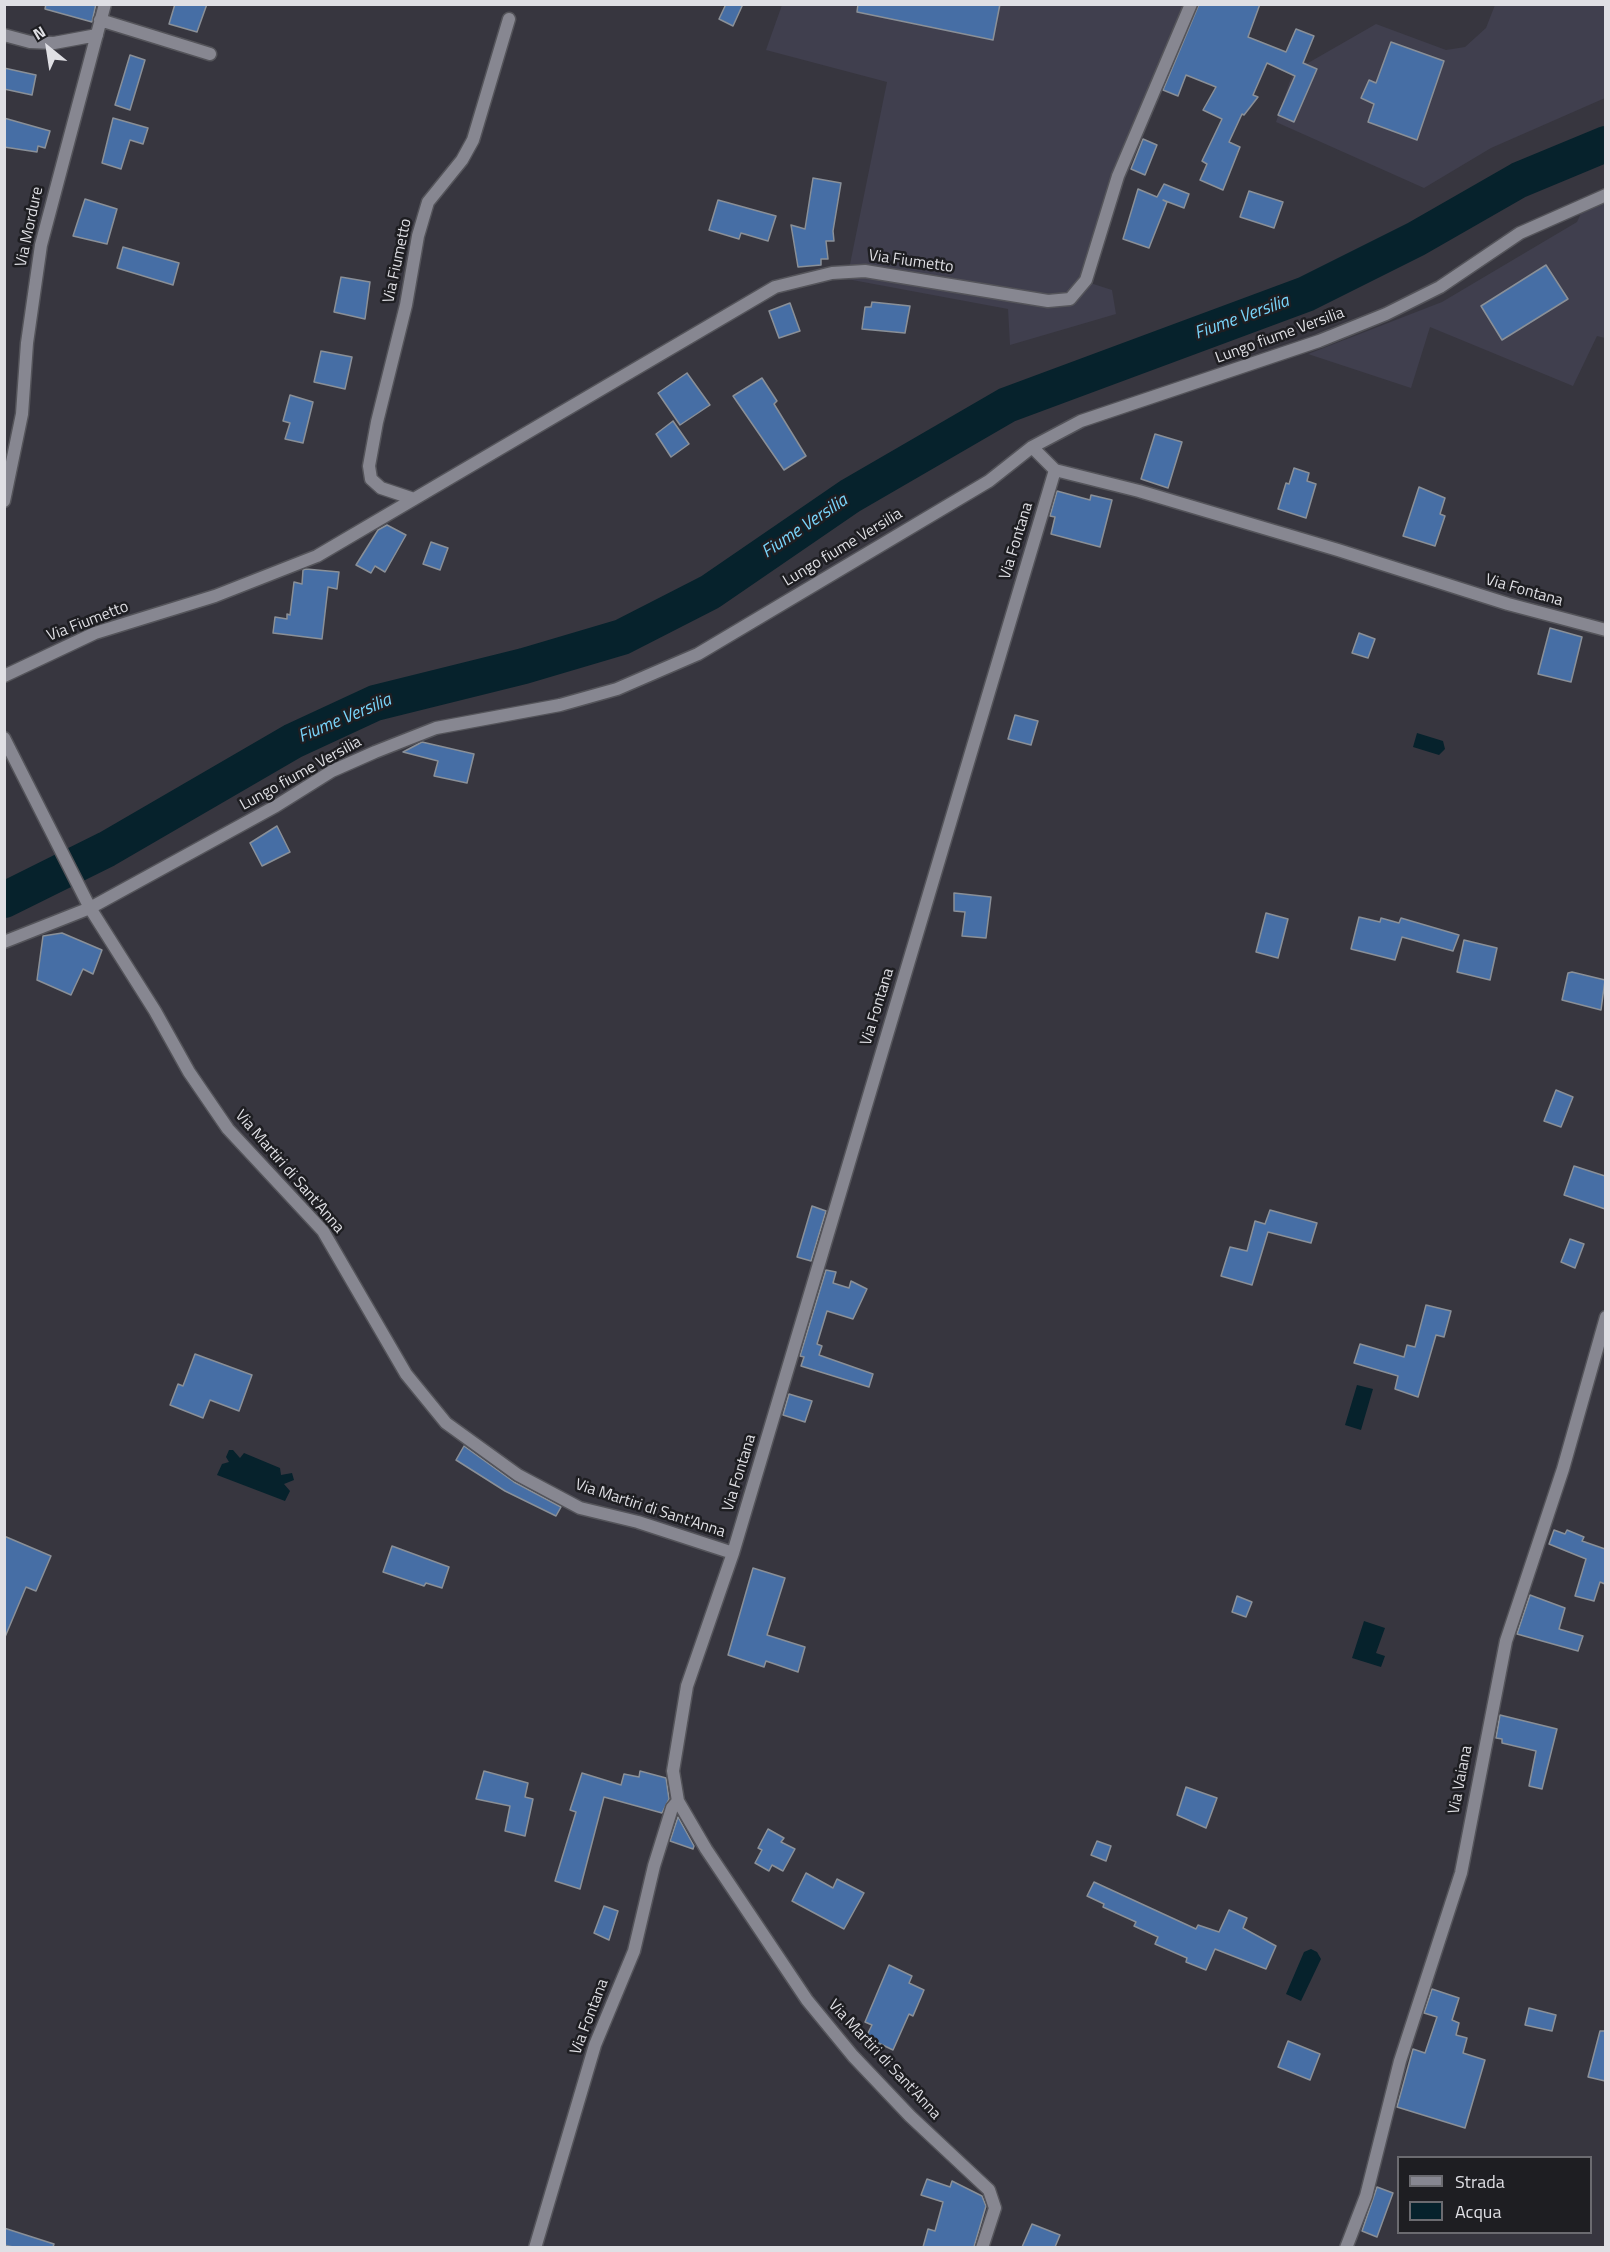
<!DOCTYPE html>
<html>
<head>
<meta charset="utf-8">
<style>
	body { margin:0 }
	#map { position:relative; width:1610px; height:2252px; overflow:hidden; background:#37363f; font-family:"Titillium Web",sans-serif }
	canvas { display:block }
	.frame { position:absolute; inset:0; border:6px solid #dfdfe4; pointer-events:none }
	.legend { position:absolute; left:1397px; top:2156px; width:195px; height:78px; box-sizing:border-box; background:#1e1e22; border:2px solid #6b6b70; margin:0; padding:8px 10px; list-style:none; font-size:18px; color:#dfdfe4 }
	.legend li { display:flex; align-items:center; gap:12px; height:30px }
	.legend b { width:30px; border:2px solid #6b6b70 }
	.north { position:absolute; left:18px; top:18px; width:60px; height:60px; -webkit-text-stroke:4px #1e1e22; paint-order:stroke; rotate:330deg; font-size:16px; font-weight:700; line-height:24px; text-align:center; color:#dfdfe4 }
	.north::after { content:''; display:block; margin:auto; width:21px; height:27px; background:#dfdfe4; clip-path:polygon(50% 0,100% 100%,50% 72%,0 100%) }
</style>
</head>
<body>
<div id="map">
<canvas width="1610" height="2252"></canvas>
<div class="frame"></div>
<ul class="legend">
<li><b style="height:8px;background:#878791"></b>Strada</li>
<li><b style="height:16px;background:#06222c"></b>Acqua</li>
</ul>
<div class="north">N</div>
</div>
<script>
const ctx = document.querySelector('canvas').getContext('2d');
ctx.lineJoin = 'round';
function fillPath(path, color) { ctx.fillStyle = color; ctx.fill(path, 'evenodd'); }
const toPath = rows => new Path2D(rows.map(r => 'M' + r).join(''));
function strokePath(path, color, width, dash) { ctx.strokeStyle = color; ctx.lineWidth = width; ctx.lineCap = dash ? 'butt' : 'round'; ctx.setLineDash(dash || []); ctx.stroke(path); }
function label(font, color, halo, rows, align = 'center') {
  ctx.font = font + ' "Titillium Web",sans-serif'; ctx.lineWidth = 5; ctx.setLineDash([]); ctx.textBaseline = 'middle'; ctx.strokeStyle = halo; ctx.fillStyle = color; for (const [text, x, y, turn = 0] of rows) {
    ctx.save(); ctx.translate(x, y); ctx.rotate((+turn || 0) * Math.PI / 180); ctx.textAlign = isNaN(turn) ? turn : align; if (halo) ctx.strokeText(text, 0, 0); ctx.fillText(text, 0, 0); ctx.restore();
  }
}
fillPath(toPath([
	[1174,4,1184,6,1081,280,1112,290,1116,314,1010,345,1008,309,847,279,887,82,766,50,782,5],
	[1495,5,1605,5,1605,98,1491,148,1424,188,1276,122,1290,81,1300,61,1308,63,1376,24,1446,50,1465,47,1486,28],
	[1605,202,1605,338,1597,336,1573,386,1430,327,1411,388,1308,354,1442,302,1577,222,1582,211]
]), '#403f4e');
fillPath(toPath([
	[1417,733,1443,741,1445,749,1439,755,1413,747],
	[1357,1385,1373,1389,1361,1430,1345,1425],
	[229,1450,233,1450,240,1458,244,1453,280,1468,281,1475,292,1473,294,1480,284,1484,290,1491,285,1501,217,1475,222,1464,229,1462,226,1457],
	[1364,1621,1385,1628,1376,1653,1385,1656,1381,1667,1352,1658],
	[1311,1949,1317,1952,1321,1959,1301,2001,1286,1994,1304,1952]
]), '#06222c');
strokePath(toPath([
	[4,900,107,849,293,741,375,703,524,666,622,637,710,592,850,496,1007,405,1306,294,1416,239,1519,180,1606,144]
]), '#06222c', 36);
const building = toPath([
	[46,4,96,4,92,22,45,9,46,4],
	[175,4,207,4,197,32,169,24,175,4],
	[726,4,743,4,733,26,719,19,726,4],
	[858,4,1000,4,993,40,857,12,858,4],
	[1199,4,1260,4,1248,37,1286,52,1296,29,1314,36,1303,63,1317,69,1294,122,1278,115,1295,76,1267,63,1253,95,1258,97,1244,115,1242,114,1229,142,1240,147,1223,190,1200,180,1207,164,1202,161,1222,119,1203,110,1216,87,1186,75,1178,96,1163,90,1199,4],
	[1391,42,1444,61,1417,140,1368,122,1374,104,1361,98,1369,80,1376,83,1391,42],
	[130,55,145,60,130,110,115,105,130,55],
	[4,68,36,75,32,95,4,89,4,68],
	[4,118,50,131,45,148,38,146,37,152,4,147,4,118],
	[113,118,148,128,143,144,130,140,121,169,102,163,113,118],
	[1143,139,1157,145,1145,175,1131,169,1143,139],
	[813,178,841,183,833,231,834,241,826,241,828,259,821,259,821,265,798,267,791,225,805,229,813,178],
	[1164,184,1189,194,1184,208,1163,200,1167,202,1149,248,1123,239,1138,189,1157,197,1164,184],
	[1249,191,1283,202,1274,228,1240,217,1249,191],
	[85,199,117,209,107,244,73,236,85,199],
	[718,200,776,216,768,241,741,233,739,239,709,230,718,200],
	[123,247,179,263,173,285,117,268,123,247],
	[1546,265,1568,299,1502,340,1481,306,1546,265],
	[341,277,370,282,365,319,334,312,341,277],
	[872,302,910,306,905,333,862,329,865,307,871,307,872,302],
	[790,303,800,331,779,338,769,311,790,303],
	[321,351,352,357,345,389,314,382,321,351],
	[687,373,710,405,680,425,658,393,687,373],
	[762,378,777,401,774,404,806,456,784,470,733,396,762,378],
	[290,395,313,402,303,443,285,439,290,423,283,421,290,395],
	[673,421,689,444,671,457,656,434,673,421],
	[1155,434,1182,442,1168,488,1141,479,1155,434],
	[1294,468,1309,473,1307,481,1316,484,1306,518,1278,509,1286,483,1289,484,1294,468],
	[1419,487,1445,498,1440,514,1445,516,1435,546,1403,536,1419,487],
	[1057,491,1090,500,1091,495,1112,500,1100,547,1051,534,1055,517,1050,516,1057,491],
	[387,525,406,535,385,572,375,566,371,573,356,565,378,530,387,525],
	[431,542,448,548,440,570,423,564,431,542],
	[306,569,339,572,337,589,328,587,322,639,273,633,275,617,287,619,287,614,290,615,294,582,302,584,303,570,306,569],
	[1550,628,1582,637,1571,682,1538,674,1550,628],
	[1359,633,1375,639,1368,658,1352,653,1359,633],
	[1015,715,1038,721,1031,745,1008,739,1015,715],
	[422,742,474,754,467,783,434,776,438,761,403,752,422,742],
	[277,826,290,852,262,866,250,843,277,826],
	[954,893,991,897,986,938,962,936,965,912,954,911,954,893],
	[1266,913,1288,919,1278,958,1256,952,1266,913],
	[1359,917,1380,922,1381,918,1399,923,1401,918,1459,935,1453,951,1402,937,1395,960,1351,949,1359,917],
	[62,933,102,950,93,974,83,969,71,995,37,980,43,936,62,933],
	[1464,940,1497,948,1490,980,1457,972,1464,940],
	[1572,972,1605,980,1601,1010,1562,1000,1568,973,1572,972],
	[1556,1090,1573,1097,1561,1127,1544,1121,1556,1090],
	[1574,1166,1605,1176,1605,1209,1564,1195,1574,1166],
	[812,1206,826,1211,811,1261,797,1257,812,1206],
	[1270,1210,1317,1223,1311,1243,1268,1232,1252,1285,1221,1276,1230,1247,1247,1251,1255,1221,1265,1224,1270,1210],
	[1570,1239,1584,1244,1575,1268,1561,1262,1570,1239],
	[826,1270,836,1272,833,1283,849,1288,851,1281,867,1289,853,1319,827,1311,817,1344,822,1346,819,1355,873,1374,869,1387,801,1366,804,1357,800,1356,826,1270],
	[1426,1305,1451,1311,1444,1337,1436,1335,1418,1397,1395,1389,1398,1376,1354,1363,1360,1344,1404,1357,1407,1345,1415,1347,1426,1305],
	[195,1354,252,1375,239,1411,210,1400,203,1418,170,1405,178,1384,183,1386,195,1354],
	[789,1394,812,1401,805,1422,783,1415,789,1394],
	[464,1446,514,1482,561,1507,556,1516,505,1491,456,1460,464,1446],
	[1554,1530,1565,1534,1567,1530,1584,1537,1582,1541,1605,1549,1605,1584,1600,1582,1594,1601,1575,1596,1586,1559,1549,1544,1554,1530],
	[4,1536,51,1556,36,1591,26,1587,5,1637,4,1536],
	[392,1546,449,1567,442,1588,426,1583,424,1586,383,1572,392,1546],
	[753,1568,785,1578,767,1635,805,1647,798,1672,766,1661,764,1667,728,1655,753,1568],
	[1530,1595,1565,1608,1559,1629,1583,1636,1578,1651,1517,1634,1530,1595],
	[1237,1596,1252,1602,1246,1617,1232,1612,1237,1596],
	[1500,1715,1557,1729,1542,1789,1529,1786,1536,1751,1502,1743,1502,1739,1496,1738,1500,1715],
	[484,1771,528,1783,525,1797,533,1799,525,1836,505,1831,510,1806,476,1799,484,1771],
	[640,1771,666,1778,669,1799,662,1813,604,1797,580,1889,555,1881,576,1812,570,1810,582,1773,621,1785,624,1774,639,1777,640,1771],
	[1186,1787,1217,1798,1206,1828,1177,1815,1186,1787],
	[678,1817,694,1846,693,1849,670,1841,678,1817],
	[768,1829,784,1838,781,1842,795,1849,783,1871,772,1865,769,1871,755,1863,762,1850,758,1848,768,1829],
	[1097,1841,1111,1846,1106,1861,1091,1855,1097,1841],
	[806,1873,833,1888,837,1879,864,1893,844,1929,792,1901,806,1873],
	[1094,1882,1196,1929,1198,1925,1219,1932,1229,1910,1247,1918,1243,1928,1276,1946,1266,1969,1215,1949,1206,1970,1186,1962,1187,1958,1155,1944,1158,1937,1134,1926,1136,1922,1103,1907,1104,1904,1087,1896,1094,1882],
	[604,1906,618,1911,609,1940,594,1933,604,1906],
	[889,1965,912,1976,909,1983,924,1990,913,2016,909,2014,893,2050,866,2037,872,2025,865,2022,889,1965],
	[1432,1989,1459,1998,1452,2020,1459,2023,1456,2035,1467,2038,1463,2053,1485,2060,1465,2128,1397,2107,1413,2049,1425,2053,1437,2017,1424,2013,1432,1989],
	[1529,2008,1556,2015,1552,2031,1525,2025,1529,2008],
	[1600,2031,1605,2031,1605,2081,1588,2077,1600,2031],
	[1288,2041,1320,2054,1310,2080,1278,2067,1288,2041],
	[927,2179,950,2187,952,2181,982,2196,986,2206,974,2247,923,2247,928,2229,935,2231,943,2202,921,2195,927,2179],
	[1377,2187,1393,2193,1377,2237,1362,2231,1377,2187],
	[1032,2224,1060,2235,1055,2247,1022,2247,1032,2224],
	[4,2228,54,2244,53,2247,13,2247,4,2245,4,2228]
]);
fillPath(building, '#466ea5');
strokePath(building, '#8a9098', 1.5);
const minor = toPath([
	[100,20,210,54],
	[4,35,30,42,54,43,97,35],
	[1032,447,1055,470,1139,491,1338,550,1508,604,1606,630],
	[414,499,381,488,371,479,369,466,377,422,406,305,418,236,428,202,462,160,473,140,509,19],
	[4,501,22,414,27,343,41,245,105,4],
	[4,676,95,633,215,596,317,556,775,287,832,273,865,271,1048,301,1070,299,1086,280,1118,176,1191,4],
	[4,738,90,908,155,1011,189,1072,228,1129,323,1231,406,1374,446,1423,518,1475,580,1508,638,1522,733,1553,687,1686,673,1771,678,1801,706,1849,807,2000,853,2056,910,2116,989,2190,995,2208,982,2248],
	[4,942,90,908,276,806,332,771,375,752,436,728,560,705,617,689,698,654,989,481,1032,447,1081,421,1319,341,1386,314,1440,287,1520,233,1606,195],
	[733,1553,1055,470],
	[535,2248,595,2045,634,1951,654,1866,672,1808,678,1801],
	[1346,2248,1366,2196,1400,2061,1461,1873,1506,1641,1563,1469,1606,1317]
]);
strokePath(minor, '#54545a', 15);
strokePath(minor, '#878791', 12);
label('16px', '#dfdfe4', '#1e1e22', [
	["Via Mordure",30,227,-78],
	["Via Fiumetto",398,261,-78],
	["Via Fiumetto",911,262,8],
	["Lungo fiume Versilia",1280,336,-20],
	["Via Fontana",1017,541,-73],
	["Lungo fiume Versilia",843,548,-31],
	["Via Fontana",1524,591,16],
	["Via Fiumetto",88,622,-21],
	["Lungo fiume Versilia",301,774,-29],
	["Via Fontana",878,1007,-73],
	["Via Martiri di Sant'Anna",289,1172,49],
	["Via Fontana",740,1473,-73],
	["Via Martiri di Sant'Anna",650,1509,18],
	["Via Vaiana",1461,1780,-79],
	["Via Fontana",590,2017,-69],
	["Via Martiri di Sant'Anna",884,2060,47]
]);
label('italic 18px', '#79d4fa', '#1e1e22', [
	["Fiume Versilia",1242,318,-20],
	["Fiume Versilia",805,527,-34],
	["Fiume Versilia",345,719,-23]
]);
</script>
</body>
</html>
